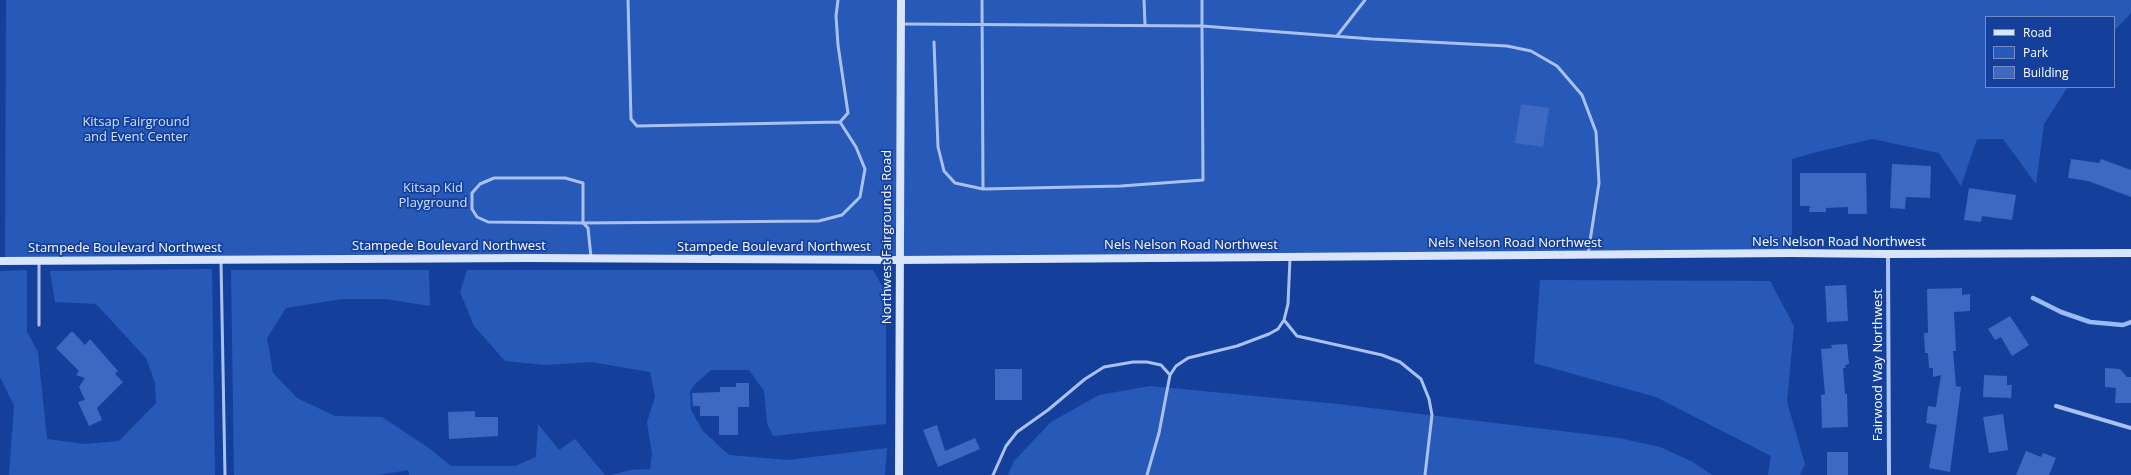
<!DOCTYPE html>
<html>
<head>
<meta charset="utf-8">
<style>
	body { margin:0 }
	#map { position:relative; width:2131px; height:475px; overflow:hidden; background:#14409b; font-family:"Open Sans",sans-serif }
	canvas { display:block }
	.legend { position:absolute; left:1985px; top:16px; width:130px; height:72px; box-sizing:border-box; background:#14409b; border:1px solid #728cc3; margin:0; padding:5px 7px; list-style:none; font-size:12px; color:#fff }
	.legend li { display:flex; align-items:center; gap:8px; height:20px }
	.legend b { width:20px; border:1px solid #728cc3 }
</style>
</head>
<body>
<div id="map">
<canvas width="2131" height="475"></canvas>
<ul class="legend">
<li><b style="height:5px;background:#d9e4fd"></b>Road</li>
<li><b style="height:11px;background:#2759b9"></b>Park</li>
<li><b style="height:11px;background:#3d69c2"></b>Building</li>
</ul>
</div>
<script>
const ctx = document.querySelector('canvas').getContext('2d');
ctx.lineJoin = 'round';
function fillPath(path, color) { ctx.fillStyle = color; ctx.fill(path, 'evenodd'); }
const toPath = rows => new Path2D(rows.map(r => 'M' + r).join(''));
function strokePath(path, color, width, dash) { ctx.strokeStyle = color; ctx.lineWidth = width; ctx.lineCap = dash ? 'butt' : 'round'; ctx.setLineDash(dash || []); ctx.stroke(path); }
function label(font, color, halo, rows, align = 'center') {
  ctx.font = font + ' "Open Sans",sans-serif'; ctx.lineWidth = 3.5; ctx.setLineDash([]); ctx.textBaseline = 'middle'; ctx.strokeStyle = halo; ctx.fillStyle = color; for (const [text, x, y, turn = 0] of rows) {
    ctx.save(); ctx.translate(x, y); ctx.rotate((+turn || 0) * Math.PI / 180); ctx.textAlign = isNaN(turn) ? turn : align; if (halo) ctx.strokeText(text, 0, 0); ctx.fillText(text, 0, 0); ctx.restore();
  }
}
fillPath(toPath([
	[6,0,2131,0,2131,13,2114,31,2114,17,1986,17,1986,87,2068,87,2044,124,2036,184,2003,139,1977,139,1961,186,1939,153,1872,139,1817,152,1792,159,1792,253,5,261],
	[212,269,215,475,9,475,14,406,0,377,0,271,27,270,27,332,38,352,47,439,85,444,119,441,156,403,155,383,146,358,96,304,55,302,50,271],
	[231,270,429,270,430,306,385,299,342,299,286,308,267,338,273,373,297,398,335,416,382,417,430,449,451,466,515,466,536,457,538,424,559,450,575,439,605,475,409,475,408,470,379,475,234,475],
	[467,270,873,270,886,293,886,424,773,436,767,423,764,391,749,370,711,370,694,385,690,392,691,410,703,431,729,455,787,460,887,448,885,475,612,475,629,470,650,469,652,454,647,422,655,397,650,372,591,362,545,365,505,361,474,326,460,292],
	[1540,280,1770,281,1794,326,1787,402,1805,464,1800,475,1768,475,1771,456,1656,397,1534,363],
	[1150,386,1338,404,1619,438,1660,447,1693,462,1712,475,1008,475,1014,461,1051,422,1099,395]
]), '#2759b9');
strokePath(toPath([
	[2033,298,2061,312,2090,322,2123,325,2131,322]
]), '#9bbbf6', 4.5);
fillPath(toPath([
	[1521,104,1549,108,1543,147,1515,143],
	[2071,159,2099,163,2101,159,2131,170,2131,197,2088,181,2068,178],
	[1892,164,1931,166,1930,198,1906,197,1905,209,1890,208],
	[1800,173,1866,173,1867,214,1848,214,1848,207,1826,208,1826,212,1809,212,1810,206,1800,206],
	[1969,188,2016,195,2012,220,1982,216,1981,222,1964,220],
	[1846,285,1848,321,1827,322,1825,286],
	[1962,288,1962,295,1970,294,1970,311,1954,312,1956,351,1953,351,1956,386,1961,387,1950,472,1929,468,1937,425,1926,423,1928,406,1936,407,1941,375,1933,377,1933,368,1929,368,1928,353,1925,353,1924,333,1928,333,1927,289],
	[2010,316,2029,345,2012,356,2001,337,1995,340,1988,329],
	[72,331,85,345,90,339,118,371,115,374,123,382,97,408,102,420,89,426,78,402,85,400,79,387,85,378,76,375,79,371,56,348],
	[1847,344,1849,364,1845,365,1846,368,1843,368,1845,394,1847,394,1848,427,1822,428,1821,395,1825,394,1821,349,1832,348,1831,345],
	[2105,368,2120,369,2127,377,2131,377,2131,403,2115,403,2116,388,2105,387],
	[995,369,1022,369,1022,400,995,400],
	[1984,375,2007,376,2007,385,2012,385,2011,398,1983,397],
	[736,383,749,383,749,407,738,407,738,435,719,435,719,416,700,416,700,406,693,406,692,393,720,392,720,387,736,387],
	[475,411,475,417,498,417,498,436,449,439,448,412],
	[2003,414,2008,450,1989,453,1983,417],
	[937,425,945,451,975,438,980,449,938,467,923,430],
	[2026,451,2041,457,2043,453,2056,458,2049,475,2016,475],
	[1827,452,1848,452,1848,475,1827,475]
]), '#3d69c2');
strokePath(toPath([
	[628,0,631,119,637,126,840,122],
	[982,0,983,189],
	[1144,0,1145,24],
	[1202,0,1202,26,1372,39,1507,46,1531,51,1557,66,1582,95,1596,132,1599,183,1588,254],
	[903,24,1202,26,1203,180,1121,186,983,189,955,183,944,171,938,147,934,42],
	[1337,36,1365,0],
	[591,257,588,228,583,223,488,222,477,217,472,209,472,193,480,184,494,178,565,178,583,183,583,223,819,221,842,215,860,197,865,169,856,147,840,122,848,113,838,45,836,16,838,0],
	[221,261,225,475],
	[1284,320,1297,336,1382,355,1400,362,1421,379,1429,399,1432,415,1425,475],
	[39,325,39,262],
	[993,475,1006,446,1017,432,1048,410,1085,379,1104,367,1133,362,1147,362,1161,365,1170,375],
	[1147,475,1159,433,1170,375,1176,366,1188,358,1237,346,1269,334,1278,329,1284,320,1288,304,1290,258]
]), '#a9c2f3', 3);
strokePath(toPath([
	[1888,254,1889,475],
	[2056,406,2131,428]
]), '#a9c2f3', 4);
strokePath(toPath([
	[0,261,528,258,899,260,1792,253,1888,254,2131,253],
	[899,475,901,0]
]), '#d9e4fd', 8);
label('13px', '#d1e0fd', '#14409b', [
	["Kitsap Fairground",136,122],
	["and Event Center",136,137],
	["Kitsap Kid",433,188],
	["Playground",433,203]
]);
label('13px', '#fff', '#14409b', [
	["Northwest Fairgrounds Road",887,237,-90],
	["Nels Nelson Road Northwest",1839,242],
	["Nels Nelson Road Northwest",1515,243],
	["Nels Nelson Road Northwest",1191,245],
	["Stampede Boulevard Northwest",449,246],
	["Stampede Boulevard Northwest",774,247],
	["Stampede Boulevard Northwest",125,248],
	["Fairwood Way Northwest",1878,365,-90]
]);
</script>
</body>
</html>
